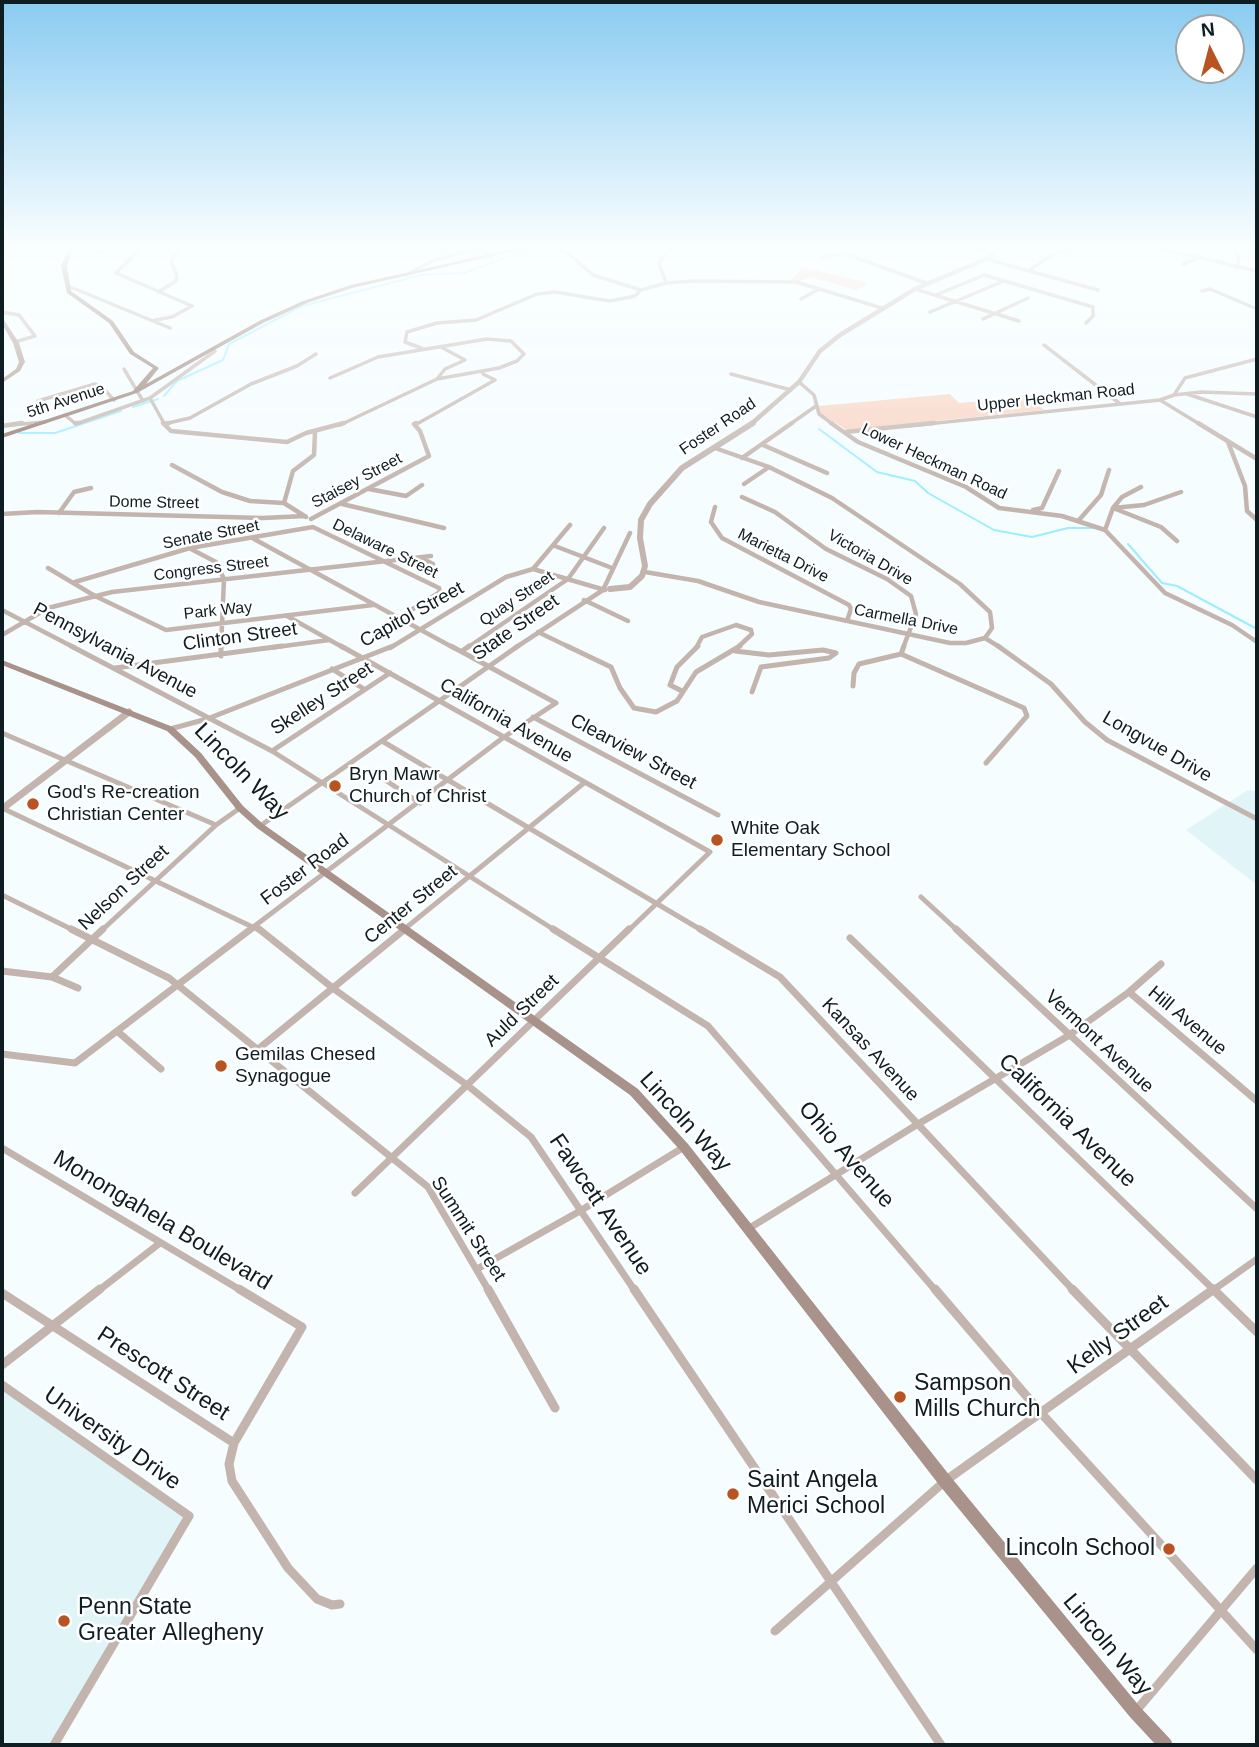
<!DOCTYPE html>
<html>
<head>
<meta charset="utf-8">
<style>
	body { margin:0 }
	#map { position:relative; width:1259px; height:1747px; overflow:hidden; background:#f5fdff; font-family:Arial,sans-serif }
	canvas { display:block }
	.frame { position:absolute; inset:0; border:4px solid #0e1d21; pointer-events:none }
	.north { position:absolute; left:1175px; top:14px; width:70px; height:70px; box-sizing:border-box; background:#fff; border:2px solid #9fa5a6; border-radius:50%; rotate:354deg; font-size:19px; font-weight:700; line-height:28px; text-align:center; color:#0e1d21 }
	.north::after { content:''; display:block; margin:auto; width:24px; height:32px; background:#b85421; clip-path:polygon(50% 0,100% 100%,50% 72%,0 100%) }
</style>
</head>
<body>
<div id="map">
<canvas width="1259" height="1747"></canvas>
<div class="frame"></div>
<div class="north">N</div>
</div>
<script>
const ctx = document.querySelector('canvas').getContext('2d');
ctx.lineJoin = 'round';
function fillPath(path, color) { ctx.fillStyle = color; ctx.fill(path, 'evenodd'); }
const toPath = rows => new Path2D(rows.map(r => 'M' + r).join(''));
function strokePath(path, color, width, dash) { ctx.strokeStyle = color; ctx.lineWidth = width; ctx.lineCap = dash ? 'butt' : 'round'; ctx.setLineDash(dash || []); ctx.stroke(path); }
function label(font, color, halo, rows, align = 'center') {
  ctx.font = font + ' Arial,sans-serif'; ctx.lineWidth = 5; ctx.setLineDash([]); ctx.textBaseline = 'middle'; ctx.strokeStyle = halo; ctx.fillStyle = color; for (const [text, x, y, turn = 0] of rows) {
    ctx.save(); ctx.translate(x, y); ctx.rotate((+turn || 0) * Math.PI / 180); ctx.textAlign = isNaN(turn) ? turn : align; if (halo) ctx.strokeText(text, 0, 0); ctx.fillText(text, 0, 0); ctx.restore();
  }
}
fillPath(toPath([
	[1248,790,1257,791,1257,885,1186,830],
	[2,1385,189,1516,54,1745,2,1745]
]), '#e1f5f9');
fillPath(toPath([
	[803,267,868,283,856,290,810,277,799,282,790,281],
	[950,394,959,403,1031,397,1044,410,847,430,821,414,818,406]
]), '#fad2c1');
strokePath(toPath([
	[164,396,177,381,223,360,229,344,302,306,421,275,464,273,532,248],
	[133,407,158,399],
	[819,429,877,472,915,481,928,493,994,530,1032,537,1068,528,1094,528],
	[19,433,55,433,121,411],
	[1128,544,1162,583,1177,586,1257,629]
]), '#9bedff', 2);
strokePath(toPath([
	[141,248,116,273,192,306],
	[557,248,570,255,593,275,641,290,666,283,694,281,796,282,882,308],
	[971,248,993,253],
	[1158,248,1257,271],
	[1232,248,1239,257,1237,268],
	[100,253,106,248],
	[822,258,843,253,926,283],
	[986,259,1098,290],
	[1183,264,1196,259],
	[1028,271,1052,255,1074,248],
	[406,275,434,260,479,248],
	[666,283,659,263,665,254,674,248],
	[68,286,170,328],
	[915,289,1019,321],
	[1202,291,1210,289,1257,309],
	[158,292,176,281,177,276,171,261,181,248],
	[936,295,984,275,1093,307,1093,316,1086,323],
	[801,299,819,289],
	[2,312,19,315,35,336,15,342],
	[930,312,1004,281],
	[983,319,1028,298],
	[155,320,172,317,192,306],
	[1044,345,1119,403],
	[421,348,405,342,407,332,437,323,476,320,537,294,555,292,610,301,635,296,641,290],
	[124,369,143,401],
	[731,374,791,390],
	[330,378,378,357,487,339,511,341,524,354,517,361,499,368,437,379],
	[799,382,814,395,819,414,834,425],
	[1187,394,1257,417],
	[1174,395,1185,378,1257,359],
	[150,398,165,425],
	[1160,400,1201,425],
	[38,401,95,384,102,387,114,400],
	[66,416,76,424,150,398,215,351,211,350],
	[164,424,190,418,251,384,297,366,316,354],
	[11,425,45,422],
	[340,425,437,379,445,369,465,360,441,347],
	[415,425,495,380,483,374],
	[789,425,816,406],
	[917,425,1160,400,1174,395,1201,392,1257,394]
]), '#c3b4ae', 3.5);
strokePath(toPath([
	[75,423,79,423],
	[163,423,171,431,287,442,306,433,344,423],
	[831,423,858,442,966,487,999,508,1062,516,1105,530,1165,593,1232,625,1257,642],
	[1198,423,1257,459],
	[164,424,169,423],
	[2,426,22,423],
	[845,432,934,423],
	[1228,442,1245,486,1247,511,1257,520],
	[763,445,827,473],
	[742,458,792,423],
	[172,465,222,492,250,501,284,503,306,517],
	[744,484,769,467],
	[1141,487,1122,497,1113,508,1161,527,1177,541],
	[369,489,406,496,422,485],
	[742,497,775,512,826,549,887,579,911,596,916,614,903,648],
	[284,503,293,471,314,455,315,432],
	[342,504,444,528],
	[715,507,711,522,722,538,849,605,851,609,847,621],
	[1033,510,1042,508,1059,471],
	[59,513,74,492,91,488],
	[2,514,37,512,263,518,305,516],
	[311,519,429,456,420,431,414,424,416,423],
	[1079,520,1101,495,1109,470],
	[313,527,439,588,440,592,400,617],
	[1105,530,1113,508,1144,505,1181,492],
	[254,539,454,648],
	[555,546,612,568],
	[191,549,216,562,224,579,221,648],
	[421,558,433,564],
	[48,568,95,596,166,630,373,605],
	[533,569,605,590],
	[645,572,698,581,759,602,950,643,966,643,985,638,992,628,990,612,960,584,832,498,769,467,715,448],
	[75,582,190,548,313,527],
	[603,590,630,533],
	[584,600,628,621],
	[2,610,75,648],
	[287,616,344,648],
	[538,632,571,648],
	[2,635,48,608,112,592,431,556],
	[985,638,1001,648],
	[269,648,329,640],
	[390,648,506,577,533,569,570,525],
	[467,648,568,579,604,528],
	[515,648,603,590],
	[696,648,702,637,736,625,751,630,752,634,737,648]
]), '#c3b4ae', 4.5);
strokePath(toPath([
	[71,646,272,751,556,931],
	[341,646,710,852,628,931],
	[567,646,611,667,620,688,634,708,656,712,677,701,696,672,740,646],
	[998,646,1051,684,1085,722,1107,740,1257,819],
	[462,651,469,646],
	[735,651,769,655,823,650,836,653,829,658,761,667,752,692],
	[901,654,1024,708,1027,716,986,763],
	[221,656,221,646],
	[115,668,282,646],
	[332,669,364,689],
	[853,686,854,673,859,664,901,654,904,646],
	[682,691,670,685,677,667,698,646],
	[533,717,718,815],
	[170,729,207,719,393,646],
	[2,733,216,825],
	[382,741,703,931],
	[272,751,390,673],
	[379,776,420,803],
	[2,808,261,931],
	[260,826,518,646],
	[2,895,75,931],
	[921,897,958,931],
	[101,931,216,825,240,808],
	[248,931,504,737,556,703,451,646],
	[402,931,584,783]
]), '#c3b4ae', 5);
strokePath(toPath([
	[71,929,169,978,428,1187,489,1291],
	[259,929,334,989,467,1085,531,1137,635,1291],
	[553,929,708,1026,936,1291],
	[700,929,780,977,1074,1291],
	[956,929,1257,1209],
	[850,938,1215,1291],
	[2,971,52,977,78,988],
	[52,977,103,929],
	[1129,992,1257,1101],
	[117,1031,161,1069],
	[257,1050,405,929],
	[2,1054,75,1063,251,929],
	[2,1148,242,1291],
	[355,1193,629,929],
	[748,1229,918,1124,1068,1036,1129,992,1161,964],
	[477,1269,580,1211,684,1147],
	[98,1291,160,1243],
	[1212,1291,1257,1259]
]), '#c3b4ae', 7);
strokePath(toPath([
	[488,1289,555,1408],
	[634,1289,941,1745],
	[935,1289,1041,1413,1257,1650],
	[1072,1289,1257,1480],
	[1213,1289,1257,1332],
	[2,1293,234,1443,229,1464,232,1481,288,1568,317,1599,332,1605,340,1604],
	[2,1365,100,1289],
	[2,1385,189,1516,54,1745],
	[234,1443,302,1327,239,1289],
	[775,1631,945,1481,1214,1289],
	[1135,1712,1257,1568]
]), '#c3b4ae', 9);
strokePath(toPath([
	[479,248,491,257],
	[750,425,799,382,820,351,840,335,915,289,986,259,1001,248]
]), '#c3b4ae', 4.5);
strokePath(toPath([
	[610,589,630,587,642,576,645,566,640,538,641,520,650,504,682,468,753,423]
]), '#c3b4ae', 6);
strokePath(toPath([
	[2,809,129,712]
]), '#c3b4ae', 7);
fillPath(toPath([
	[4,248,9,248,2,254,2,251,4,248],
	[2,319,4,320,19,343,25,362,20,371,2,383,2,379,16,369,19,362,13,343,2,324,2,319],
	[2,660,173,727,201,753,243,806,263,824,638,1089,688,1144,950,1476,1140,1707,1171,1740,1173,1745,1156,1745,1130,1717,940,1486,680,1150,630,1095,257,828,237,810,195,757,167,731,2,665,2,660]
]), '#a89289');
fillPath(toPath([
	[69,248,73,248,67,266,71,291,113,321,134,352,159,368,146,384,259,321,303,301,351,285,518,248,527,248,352,288,307,303,263,323,137,393,2,438,2,434,133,391,153,368,130,354,109,323,67,293,61,266,69,248]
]), '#93796e');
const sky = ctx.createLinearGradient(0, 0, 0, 493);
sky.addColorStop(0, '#89cbf1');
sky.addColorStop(0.5, '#fafeff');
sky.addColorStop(1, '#fafeff00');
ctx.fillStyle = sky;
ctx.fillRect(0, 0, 1259, 493);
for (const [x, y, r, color] of [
	[335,786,7,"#b85421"],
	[33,804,7,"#b85421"],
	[717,840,7,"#b85421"],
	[221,1066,7,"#b85421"],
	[900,1397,7,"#b85421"],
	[733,1494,7,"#b85421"],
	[1169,1549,7,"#b85421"],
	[64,1621,7,"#b85421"]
]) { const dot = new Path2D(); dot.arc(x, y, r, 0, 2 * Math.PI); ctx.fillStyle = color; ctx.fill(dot); strokePath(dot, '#fff', 2.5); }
label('16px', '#0e1d21', '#fff', [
	["Upper Heckman Road",1056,398,-6],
	["5th Avenue",66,401,-18],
	["Foster Road",718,427,-34],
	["Lower Heckman Road",934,462,25],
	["Staisey Street",357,481,-28],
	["Dome Street",154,503,1],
	["Senate Street",211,535,-11],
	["Delaware Street",385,549,26],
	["Marietta Drive",783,556,27],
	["Victoria Drive",870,558,30],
	["Congress Street",211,569,-7],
	["Quay Street",517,599,-34],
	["Park Way",218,611,-6],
	["Carmella Drive",906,620,11]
]);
label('19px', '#0e1d21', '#fff', [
	["Capitol Street",412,615,-29],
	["State Street",516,628,-35],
	["Clinton Street",240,637,-8],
	["Pennsylvania Avenue",115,651,28],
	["Skelley Street",322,699,-33],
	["California Avenue",506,721,30],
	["Longvue Drive",1157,747,30],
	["Clearview Street",633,752,28],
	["Foster Road",305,870,-37],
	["Nelson Street",124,888,-43],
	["Center Street",411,905,-39],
	["Auld Street",522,1011,-44],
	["Hill Avenue",1187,1021,40],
	["Vermont Avenue",1099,1042,43],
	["Kansas Avenue",870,1050,47],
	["Summit Street",468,1229,57]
]);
label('19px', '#0e1d21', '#fff', [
	["Bryn Mawr",349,775],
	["Church of Christ",349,797],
	["God's Re-creation",47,793],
	["Christian Center",47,815],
	["White Oak",731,829],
	["Elementary School",731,851],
	["Gemilas Chesed",235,1055],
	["Synagogue",235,1077]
], 'left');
label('23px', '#0e1d21', '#fff', [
	["Lincoln Way",241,772,46],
	["California Avenue",1067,1121,44],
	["Lincoln Way",685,1122,48],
	["Ohio Avenue",846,1155,49],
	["Fawcett Avenue",600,1205,56],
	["Monongahela Boulevard",162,1221,31],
	["Kelly Street",1118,1335,-36],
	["Prescott Street",163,1374,33],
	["University Drive",112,1439,35],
	["Lincoln Way",1107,1645,50]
]);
label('23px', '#0e1d21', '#fff', [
	["Sampson",914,1384],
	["Mills Church",914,1410],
	["Saint Angela",747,1481],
	["Merici School",747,1507],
	["Lincoln School",1155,1549,"right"],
	["Penn State",78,1608],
	["Greater Allegheny",78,1634]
], 'left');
</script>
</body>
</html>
